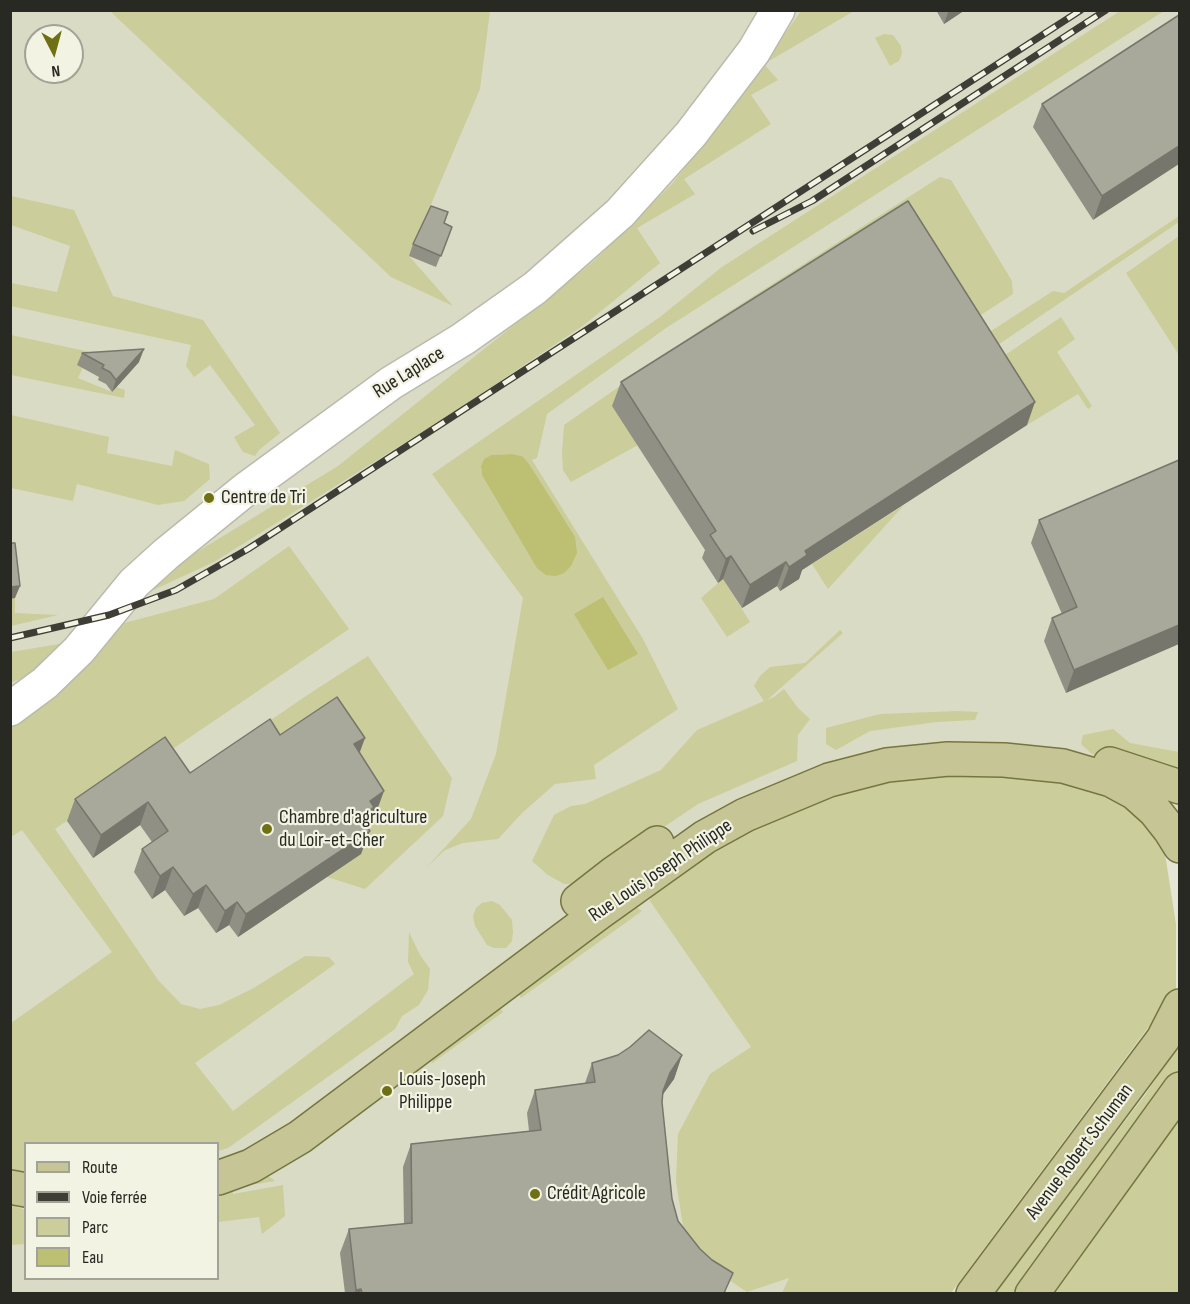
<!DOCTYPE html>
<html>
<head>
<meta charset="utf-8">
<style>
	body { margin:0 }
	#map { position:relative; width:1190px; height:1304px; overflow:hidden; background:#e4e5d6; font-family:"Sofia Sans Condensed",sans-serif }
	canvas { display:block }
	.frame { position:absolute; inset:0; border:12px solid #292923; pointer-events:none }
	.legend { position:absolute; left:24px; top:1142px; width:195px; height:138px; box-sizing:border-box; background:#f2f3e3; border:2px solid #a2a296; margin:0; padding:8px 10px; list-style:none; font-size:18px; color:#292923 }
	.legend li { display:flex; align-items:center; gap:12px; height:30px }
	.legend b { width:30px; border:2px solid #a2a296 }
	.north { position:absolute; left:24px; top:24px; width:60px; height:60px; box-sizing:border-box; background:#f2f3e3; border:2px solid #a2a296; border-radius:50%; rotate:174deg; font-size:16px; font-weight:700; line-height:24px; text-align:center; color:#292923 }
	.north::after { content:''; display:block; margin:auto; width:21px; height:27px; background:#6f7013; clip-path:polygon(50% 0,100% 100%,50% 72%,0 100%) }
</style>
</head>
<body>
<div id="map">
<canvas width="1190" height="1304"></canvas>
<div class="frame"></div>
<ul class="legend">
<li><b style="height:8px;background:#c5c595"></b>Route</li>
<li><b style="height:8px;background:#3e3e37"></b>Voie ferrée</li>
<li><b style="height:16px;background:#cbcd9b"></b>Parc</li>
<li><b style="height:16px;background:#bdbf73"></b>Eau</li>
</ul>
<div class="north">N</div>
</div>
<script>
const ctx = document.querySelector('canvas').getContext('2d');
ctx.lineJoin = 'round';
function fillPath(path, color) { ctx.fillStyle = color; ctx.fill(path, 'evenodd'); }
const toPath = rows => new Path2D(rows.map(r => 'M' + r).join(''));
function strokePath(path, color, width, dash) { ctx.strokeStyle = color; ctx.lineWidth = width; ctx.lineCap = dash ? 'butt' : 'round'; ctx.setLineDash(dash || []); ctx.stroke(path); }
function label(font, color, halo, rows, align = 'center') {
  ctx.font = font + ' "Sofia Sans Condensed",sans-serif'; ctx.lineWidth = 4.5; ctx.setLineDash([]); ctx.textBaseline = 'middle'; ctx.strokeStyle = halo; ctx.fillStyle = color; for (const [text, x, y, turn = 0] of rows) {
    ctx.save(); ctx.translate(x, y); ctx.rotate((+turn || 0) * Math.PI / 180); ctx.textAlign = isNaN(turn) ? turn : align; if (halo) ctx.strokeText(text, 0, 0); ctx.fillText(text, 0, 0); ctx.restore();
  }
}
fillPath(toPath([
	[10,11,1179,11,1179,861,1135,820,913,1293,11,1293],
	[36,36,72,36,72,72,36,72],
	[26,1144,218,1144,218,1278,26,1278]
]), '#dadbc4');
fillPath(toPath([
	[110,11,490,11,480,89,409,256,453,306,391,277],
	[801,11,854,11,764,64,778,80,751,95,771,124,684,179,695,194,637,228,660,263,584,325,454,412,214,562,138,597,156,577,338,466,594,261,672,184,741,96],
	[1120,11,1164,11,666,328,547,414,537,458,532,460,643,639,678,709,594,765,596,779,555,784,522,813,498,839,463,843,445,850,426,868,471,819,496,754,523,598,432,474,660,317,722,267],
	[512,454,522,456,482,475,481,466,484,459,491,455],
	[884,34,893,35,901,46,902,54,899,61,890,66,875,38],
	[940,177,951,180,1012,281,1013,294,964,326,613,405,638,445,571,482,563,470,562,453,564,425,705,327],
	[11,196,74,210,113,296,203,320,280,433,259,450,255,456,243,452,234,437,255,425,210,365,194,377,186,366,191,345,11,306,11,283,57,292,70,246,11,225],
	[1179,216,1179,222,983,355,974,342,1053,291,1064,293],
	[1179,236,1179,355,1126,273],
	[1061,317,1075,339,1057,352,1092,406,1088,409,1078,394,1027,425,989,366],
	[11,335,90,352,78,378,112,392,116,387,125,390,124,398,11,375],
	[11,415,109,437,107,453,172,466,175,450,209,464,210,479,184,501,158,505,77,484,73,501,11,488],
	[904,505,828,589,812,564],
	[289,546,349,629,55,829,158,980,181,1004,200,1009,219,1005,252,989,305,956,329,957,335,964,195,1063,233,1111,414,974,408,962,409,932,420,955,430,969,428,990,419,1005,402,1016,395,1029,228,1148,218,1151,218,1144,26,1144,25,1175,11,1172,11,1023,112,952,22,830,11,837,11,722,121,624,214,599],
	[723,579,750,622,727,637,701,598],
	[15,598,15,613,58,615,11,626,10,599],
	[840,630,843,633,767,700,774,697,784,689,798,708,810,719,798,735,797,761,698,804,615,860,587,884,564,884,548,875,532,861,554,815,571,806,585,804,661,770,697,730,764,701,754,686,760,676,770,667,805,663],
	[65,643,32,676,11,682,11,652],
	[368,656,452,778,443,816,365,889,327,877,362,824,376,813,175,785,315,690],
	[958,711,978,712,975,720,937,722,870,731,836,750,826,744,826,728,880,714],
	[1113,729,1130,743,1179,752,1179,774,1158,775,1092,754,1081,744,1083,735],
	[959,765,1070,776,1125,800,1151,825,1165,854,1176,924,1176,990,951,1293,782,1293,789,1278,747,1292,704,1263,685,1239,676,1181,678,1134,710,1074,751,1047,650,901,653,891,727,831,845,784],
	[492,901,500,905,512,920,513,932,512,941,506,948,494,948,487,945,475,926,473,916,476,908,482,903],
	[636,907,642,911,521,998,515,987,608,918],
	[497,1004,503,1012,431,1064,434,1056],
	[1179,1044,1179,1070,1018,1293,992,1294,1145,1095],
	[1179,1112,1179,1293,1049,1293],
	[264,1173,275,1181,232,1188,233,1194,283,1185,285,1216,262,1234,259,1217,218,1222,218,1191],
	[11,1205,25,1210,25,1244,11,1245]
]), '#cbcd9b');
fillPath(toPath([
	[512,454,522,456,529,464,575,537,577,553,571,566,564,573,556,576,546,575,537,568,482,475,481,466,484,459,491,455],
	[603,597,638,654,608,670,574,614]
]), '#bdbf73');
const minor = toPath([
	[10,709,45,683,79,650,134,583,166,554,246,489,391,383,463,339,535,288,620,213,691,134,754,51,778,10]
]);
const major = toPath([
	[1110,764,1180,787],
	[578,901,614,873,657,843],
	[218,1178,251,1166,300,1137,600,912,705,837,745,815,829,780,887,765,948,759,1004,760,1063,766,1111,780,1135,793,1155,811,1170,830,1180,846],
	[10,1187,26,1190],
	[973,1294,1163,1039,1180,1006],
	[1032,1294,1180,1089]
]);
strokePath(minor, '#babbac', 36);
strokePath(major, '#75763f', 36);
strokePath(minor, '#fff', 33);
strokePath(major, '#c5c595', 33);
const rail = toPath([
	[753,231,812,201,1106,10],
	[10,638,109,615,176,590,248,549,1081,10]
]);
strokePath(rail, '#3e3e37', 7);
strokePath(rail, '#f2f3e3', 4.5, [14]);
fillPath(toPath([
	[936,10,965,10,944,24],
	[1179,15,1093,220,1033,127,1042,104],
	[452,227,436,267,409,256,413,244],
	[82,353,139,362,112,392,106,384,98,380,99,377,77,365],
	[621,382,1027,425,802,570,799,579,780,591,777,586,742,608,723,579,718,583,702,558,705,550,612,406],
	[1179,460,1066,693,1044,641,1052,618,1062,614,1031,543,1039,520],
	[280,735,359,752,376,813,371,817,367,828,361,854,238,937,229,925,216,933,198,908,184,916,165,890,152,899,134,872,142,849,152,842,140,825,93,858,67,821,75,799,190,773],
	[682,1055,674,1079,663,1094,662,1102,672,1199,678,1221,726,1293,345,1293,340,1253,349,1229,404,1224,403,1167,411,1144,529,1131,527,1113,535,1090,585,1083,592,1063]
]), '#909184');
fillPath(toPath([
	[949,10,965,10,944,24],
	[1179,146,1179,164,1093,220,1102,196],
	[144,349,139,362,112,392,116,380],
	[1035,402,1027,425,802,570,799,579,780,591,789,567,805,551],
	[731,556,723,579,718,583,726,559],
	[786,562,777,586,742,608,750,585],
	[20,586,15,598,10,599,10,587],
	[1179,625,1179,644,1066,693,1074,670],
	[365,738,357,760,354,744],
	[384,791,376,813,371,817,366,830,360,818,370,801],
	[148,802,140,825,93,858,101,835],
	[370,831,361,854,238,937,246,914],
	[173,867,165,890,152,899,160,876],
	[206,885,198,908,184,916,193,894],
	[237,902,229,925,216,933,225,911],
	[682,1055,674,1079,661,1097,670,1073],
	[361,1289,360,1293,354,1293,356,1290]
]), '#76766c');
const building = toPath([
	[1179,15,1179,146,1102,196,1042,104,1179,15],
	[908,201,1035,402,805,551,807,555,789,567,786,562,750,585,731,556,726,559,710,535,716,531,621,382,908,201],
	[431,206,448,212,444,223,452,227,441,256,413,244,431,206],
	[144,349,116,380,110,372,102,368,104,365,82,353,144,349],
	[1179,460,1179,625,1074,670,1052,618,1077,607,1039,520,1179,460],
	[10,543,15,543,20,586,10,587,10,543],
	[337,697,365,738,354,744,384,791,370,801,374,807,360,818,370,831,246,914,237,902,225,911,206,885,193,894,173,867,160,876,142,849,168,831,148,802,101,835,75,799,165,737,190,773,270,719,280,735,337,697],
	[649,1030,682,1055,670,1073,663,1091,662,1102,672,1199,678,1221,700,1249,712,1260,733,1273,724,1293,362,1293,361,1289,356,1290,349,1229,412,1223,411,1144,541,1130,535,1090,595,1082,592,1063,618,1055,630,1047,649,1030]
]);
fillPath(building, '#a8a99a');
strokePath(building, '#76766c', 1.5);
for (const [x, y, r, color] of [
	[209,498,6,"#6f7013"],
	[267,829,6,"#6f7013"],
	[387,1091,6,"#6f7013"],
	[535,1194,6,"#6f7013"]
]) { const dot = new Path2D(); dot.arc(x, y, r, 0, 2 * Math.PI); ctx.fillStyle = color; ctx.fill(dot); strokePath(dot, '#f2f3e3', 2); }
label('20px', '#292923', '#f2f3e3', [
	["Rue Laplace",409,373,-32],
	["Rue Louis Joseph Philippe",661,871,-34],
	["Avenue Robert Schuman",1080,1152,-53]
]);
label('20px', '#292923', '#f2f3e3', [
	["Centre de Tri",221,498],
	["Chambre d'agriculture",279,818],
	["du Loir-et-Cher",279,841],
	["Louis-Joseph",399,1080],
	["Philippe",399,1103],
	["Crédit Agricole",547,1194]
], 'left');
</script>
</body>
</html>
